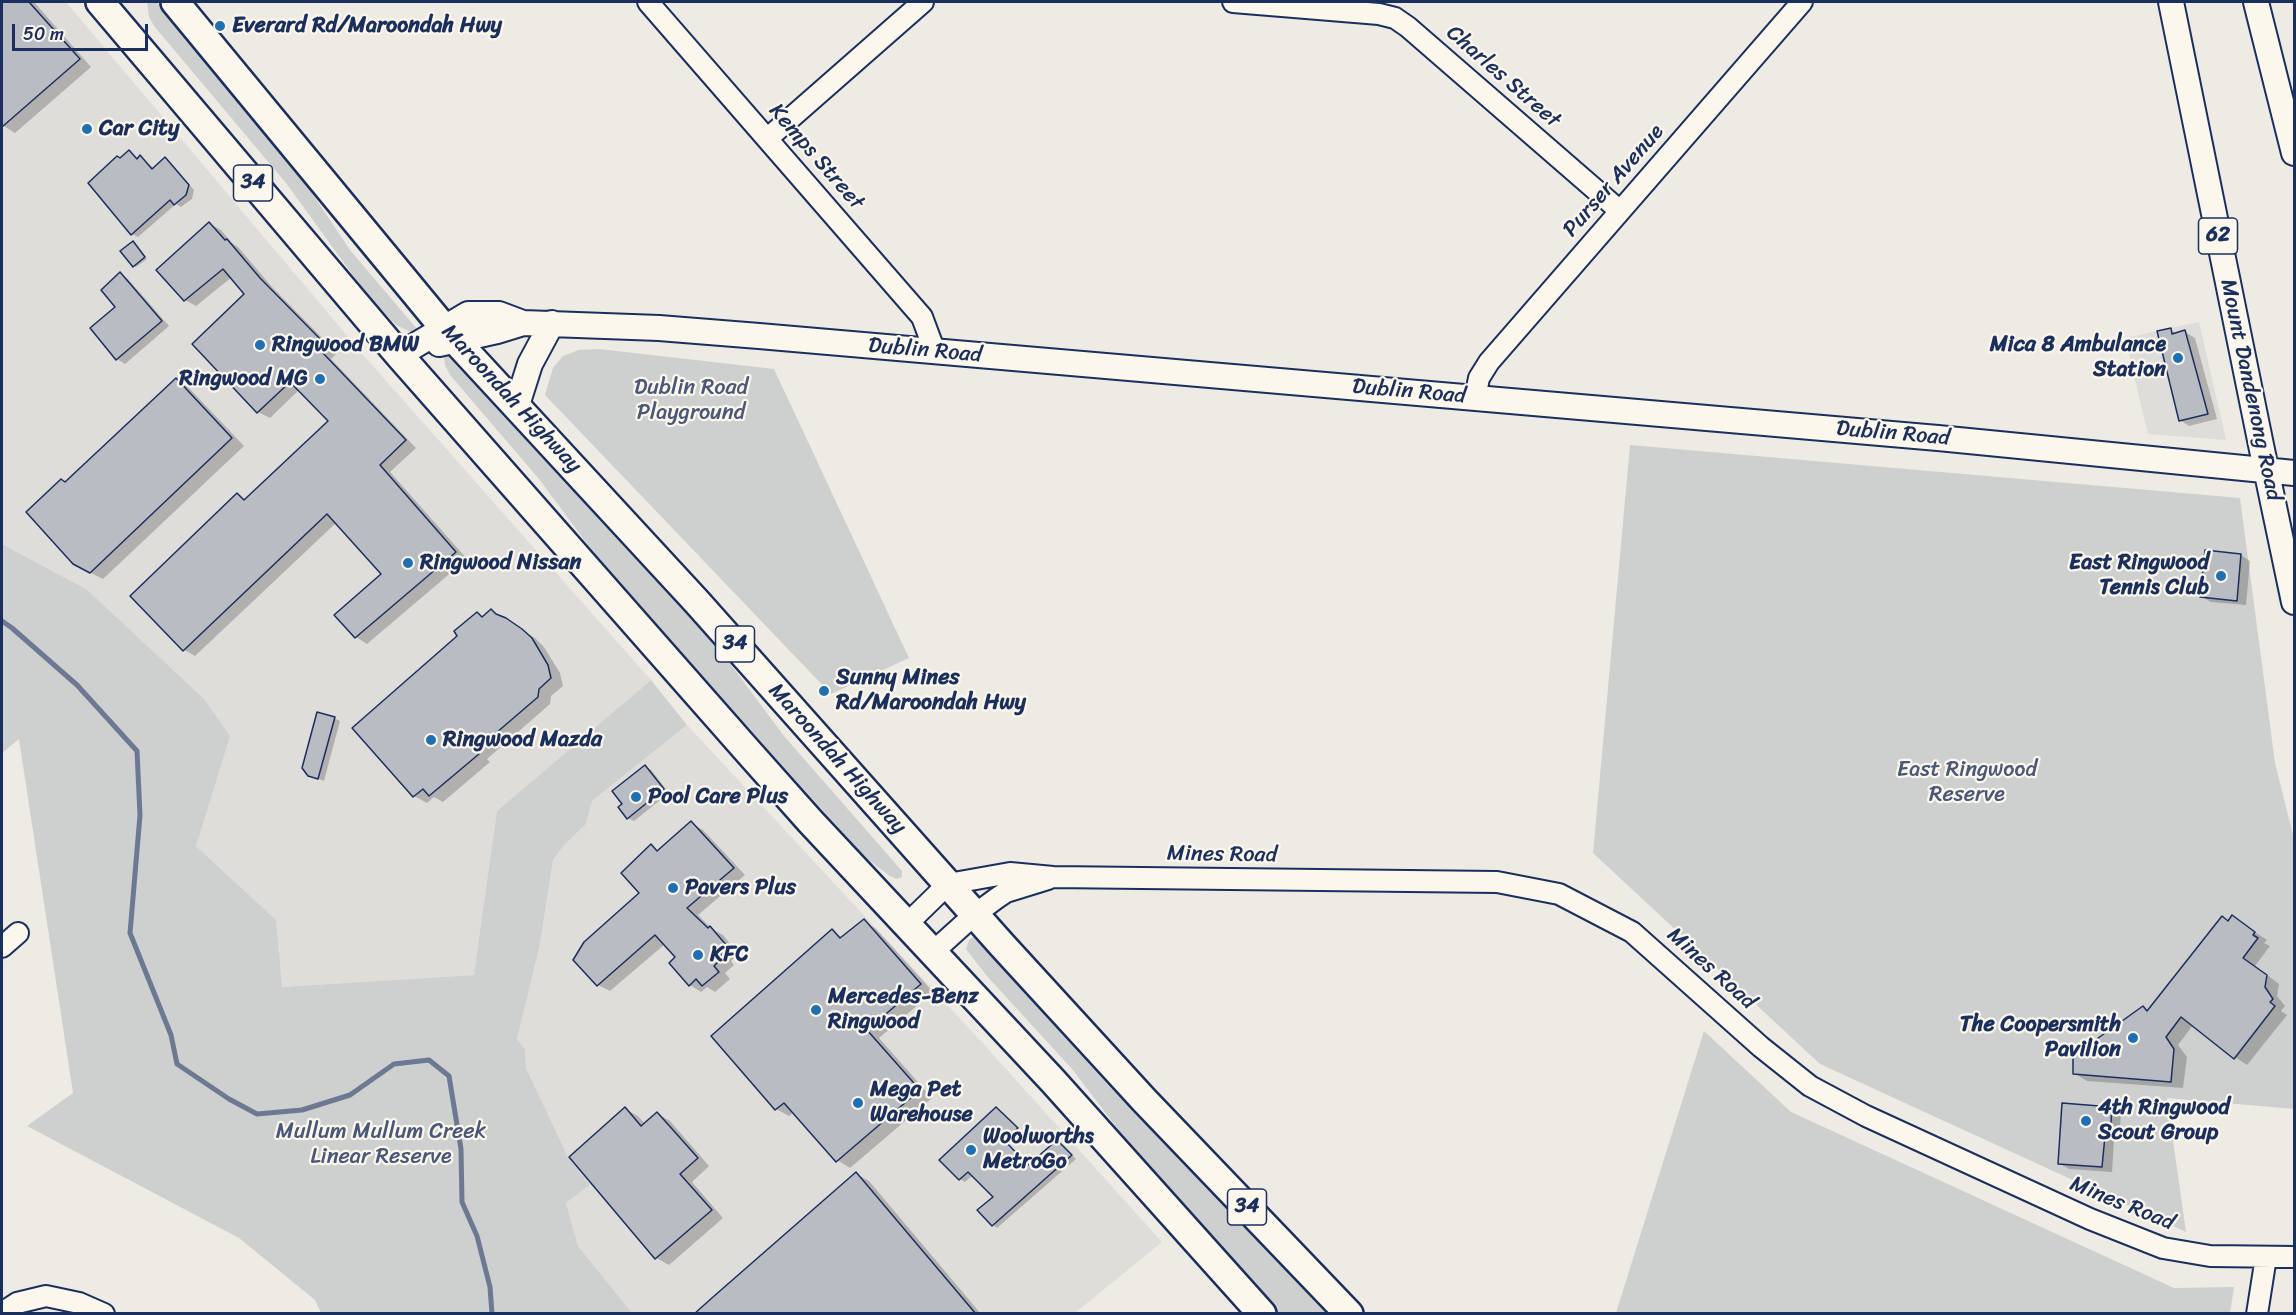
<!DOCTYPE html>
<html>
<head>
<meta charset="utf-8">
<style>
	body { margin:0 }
	#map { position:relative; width:2296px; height:1315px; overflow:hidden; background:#eeebe4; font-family:Sriracha,sans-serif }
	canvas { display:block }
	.frame { position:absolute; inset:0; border:3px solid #1b2f5e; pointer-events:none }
	.scale { position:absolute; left:12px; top:24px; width:136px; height:27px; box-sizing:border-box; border:3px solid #1b2f5e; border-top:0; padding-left:8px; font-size:18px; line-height:21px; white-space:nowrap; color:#1b2f5e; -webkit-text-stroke:4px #fbf7ec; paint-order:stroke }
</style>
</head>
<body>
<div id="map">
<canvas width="2296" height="1315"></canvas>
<div class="frame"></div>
<div class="scale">50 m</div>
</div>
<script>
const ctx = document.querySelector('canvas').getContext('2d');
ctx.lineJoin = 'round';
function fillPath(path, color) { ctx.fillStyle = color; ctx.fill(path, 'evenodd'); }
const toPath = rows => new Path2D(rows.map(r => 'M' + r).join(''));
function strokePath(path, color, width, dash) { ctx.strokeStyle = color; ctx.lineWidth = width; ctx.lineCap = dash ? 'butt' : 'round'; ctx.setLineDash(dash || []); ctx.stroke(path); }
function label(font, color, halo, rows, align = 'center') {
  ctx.font = font + ' Sriracha,sans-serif'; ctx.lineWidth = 4.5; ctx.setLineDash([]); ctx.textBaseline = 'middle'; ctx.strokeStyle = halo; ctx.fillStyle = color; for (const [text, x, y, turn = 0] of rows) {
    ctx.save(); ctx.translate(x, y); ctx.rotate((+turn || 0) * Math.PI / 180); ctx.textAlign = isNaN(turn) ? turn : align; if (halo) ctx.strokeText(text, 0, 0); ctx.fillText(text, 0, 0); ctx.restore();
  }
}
fillPath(toPath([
	[2,2,66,2,365,357,651,680,497,811,475,975,281,987,276,920,196,846,86,589,2,544],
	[2199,322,2226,440,2148,434,2125,338],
	[687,725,979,1039,1162,1242,1075,1313,632,1313,578,1246,566,1203,590,1185,568,1157,526,1068,525,1049,517,1039,540,944,553,860,565,844,586,824,592,801]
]), '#deddda');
fillPath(toPath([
	[147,2,157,2,300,175,350,250,417,329,418,332,415,334,396,325,368,296,286,183,154,26,149,17],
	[599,349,774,369,909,658,831,694,545,395,553,368,563,356,579,350],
	[448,350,702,626,784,736,902,871,902,877,897,879,890,876,867,859,614,580,539,479,450,375,445,365,444,356,444,352],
	[1630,445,2240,498,2275,763,2294,839,2294,1109,2167,1098,2186,1232,1820,1064,1593,853],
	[2,544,86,589,204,699,230,736,196,846,276,920,282,987,474,975,497,811,651,680,687,725,592,801,586,824,565,844,553,860,540,944,517,1039,525,1049,526,1068,568,1157,590,1185,566,1203,578,1246,632,1313,321,1313,315,1300,239,1238,27,1126,73,1093,19,739,2,753],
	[974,937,1107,1084,1283,1264,1329,1313,1279,1313,1137,1154,1072,1069,986,975,966,949,969,940],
	[1704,1031,1791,1112,2174,1288,2234,1287,2230,1313,1616,1313]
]), '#cecfcf');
fillPath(toPath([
	[2,2,34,2,91,67,15,133,2,125],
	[129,152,138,159,140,157,146,161,154,169,165,159,171,163,194,190,192,199,181,207,176,204,138,237,132,234,120,160],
	[210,224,221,230,232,243,238,247,272,287,337,353,331,359,416,448,390,472,467,559,367,644,356,637,383,574,337,522,195,656,183,649,237,495,247,500,330,421,300,389,270,418,258,412,247,294,232,277,196,306,185,300],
	[135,244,147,259,136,267,134,266],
	[121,274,128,279,169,326,125,364,117,359,92,329,117,307],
	[2170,330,2178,334,2185,332,2195,338,2217,419,2189,426,2180,420],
	[176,380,188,387,244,446,103,579,87,571,66,483],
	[2241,555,2250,561,2246,605,2211,602,2202,597],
	[491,611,535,638,544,647,560,673,563,686,551,696,550,704,487,759,490,762,443,802,434,797,427,803,414,796,354,728,459,636,477,614,484,617],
	[334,718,340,721,324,781,309,775],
	[645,767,651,770,669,793,634,821,628,818,620,807],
	[691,823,703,830,745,875,698,915,712,929,723,935,738,954,731,961,734,965,725,973,730,979,715,992,707,987,701,992,690,985,677,957,665,944,610,991,598,985,641,893,651,846,659,851],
	[2232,917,2267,940,2264,943,2270,946,2255,966,2279,984,2277,996,2285,1006,2281,1011,2287,1015,2247,1065,2235,1057,2193,1025,2178,1045,2187,1057,2183,1088,2087,1081,2074,1073,2143,1008,2149,1011,2223,918,2229,922],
	[864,921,876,929,933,992,879,1038,932,1098,850,1168,837,1160,794,1112,789,1116,776,1109,832,931,843,938],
	[2112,1108,2121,1114,2119,1141,2114,1140,2112,1172,2069,1169,2059,1163],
	[625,1109,638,1116,645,1124,658,1114,670,1121,709,1166,692,1182,723,1218,669,1265,656,1258,571,1157],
	[996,1109,1022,1132,1008,1144,1029,1166,1062,1145,1076,1159,997,1228,993,1225,995,1197,973,1175,965,1182,960,1179],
	[856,1174,869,1181,981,1314,696,1314]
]), '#0003');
strokePath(toPath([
	[2,621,12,628,77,685,137,751,140,815,130,933,171,1035,177,1064,229,1099,257,1114,302,1110,350,1095,394,1064,429,1060,449,1076,461,1149,462,1202,477,1236,490,1287,492,1314]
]), '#6d7892', 5);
const building = toPath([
	[2,2,29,2,80,59,2,127,2,2],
	[129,150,137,159,140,155,152,169,165,157,189,185,186,195,174,205,170,200,131,235,88,183,117,156,120,158,129,150],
	[209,222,225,240,227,239,260,278,327,346,321,351,406,440,380,465,456,552,355,638,334,615,381,574,327,514,183,651,130,596,237,493,244,500,328,421,290,382,257,413,192,344,244,294,223,269,184,301,156,270,209,222],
	[133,241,145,257,133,267,120,251,133,241],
	[120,272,162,321,116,360,90,328,115,307,101,290,120,272],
	[2171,328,2172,334,2185,330,2208,414,2179,421,2157,331,2171,328],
	[176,378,232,438,90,573,73,564,26,512,61,479,65,482,176,378],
	[2205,550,2241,554,2237,601,2200,597,2205,550],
	[491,609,496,614,506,618,522,629,532,638,548,665,551,678,539,689,538,697,475,751,479,754,429,796,423,789,413,797,352,728,457,636,454,631,477,612,482,617,491,609],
	[317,712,335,717,318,779,308,776,302,768,317,712],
	[645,765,664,789,627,819,618,807,622,804,612,791,645,765],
	[691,821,734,868,687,908,708,928,710,926,727,946,720,954,723,957,714,966,719,972,702,986,696,979,689,986,669,963,675,957,655,935,597,986,573,960,584,942,639,893,621,873,651,844,657,851,691,821],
	[2232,915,2255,932,2253,935,2258,938,2243,958,2267,975,2265,987,2273,999,2270,1002,2275,1006,2234,1059,2181,1017,2166,1037,2174,1049,2171,1082,2073,1074,2073,1056,2143,1006,2147,1011,2222,916,2228,921,2232,915],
	[864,919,921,984,867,1030,920,1090,836,1162,784,1103,775,1110,711,1036,832,929,840,938,864,919],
	[2062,1103,2112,1107,2110,1136,2105,1136,2102,1167,2058,1164,2062,1103],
	[625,1107,641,1126,657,1112,698,1158,680,1174,712,1210,655,1259,569,1157,625,1107],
	[996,1107,1018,1128,1004,1140,1028,1165,1057,1140,1072,1155,992,1226,977,1210,993,1197,968,1172,959,1180,939,1160,996,1107],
	[856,1172,976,1314,694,1314,713,1297,856,1172]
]);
fillPath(building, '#b9bcc3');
strokePath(building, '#1b2f5e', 1.5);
const minor = toPath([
	[648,2,922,317,935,352],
	[1233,2,1379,14,1395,18,1408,27,1620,211],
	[768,138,923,2],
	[1475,398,1479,378,1489,362,1802,2],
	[907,924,948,884,1010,873,1053,877,1497,882,1559,894,1632,932,1761,1047,1810,1086,1866,1116,2090,1219,2163,1248,2210,1256,2294,1257],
	[2,947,18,933],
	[933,952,974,915,997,898,1006,892,1048,879],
	[2,1313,17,1303,46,1296,79,1303,104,1314],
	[2257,1314,2266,1257]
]);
const major = toPath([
	[2171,2,2261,445,2294,602],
	[2256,2,2294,153],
	[439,344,497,331,523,323],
	[399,355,468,314,499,314,523,323,659,328,759,336,1938,438,2294,473],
	[517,405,530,364,552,323]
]);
const highway = toPath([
	[100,2,399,355,745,748,810,821,1053,1081,1262,1314],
	[175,2,444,328,697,602,1002,945,1144,1100,1349,1314]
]);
strokePath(minor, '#1b2f5e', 24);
strokePath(major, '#1b2f5e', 28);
strokePath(highway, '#1b2f5e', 32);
strokePath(minor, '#fbf7ec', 20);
strokePath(major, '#fbf7ec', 24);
strokePath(highway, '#fbf7ec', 27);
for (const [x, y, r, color] of [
	[220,26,6,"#1f6fb2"],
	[87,129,6,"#1f6fb2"],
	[260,345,6,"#1f6fb2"],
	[2178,358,6,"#1f6fb2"],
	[320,379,6,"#1f6fb2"],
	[408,563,6,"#1f6fb2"],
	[2221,576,6,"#1f6fb2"],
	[824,691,6,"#1f6fb2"],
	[431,740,6,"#1f6fb2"],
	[636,797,6,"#1f6fb2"],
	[673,888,6,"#1f6fb2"],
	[698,955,6,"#1f6fb2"],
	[816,1010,6,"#1f6fb2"],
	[2133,1038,6,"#1f6fb2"],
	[858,1103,6,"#1f6fb2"],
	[2086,1121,6,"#1f6fb2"],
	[971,1150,6,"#1f6fb2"]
]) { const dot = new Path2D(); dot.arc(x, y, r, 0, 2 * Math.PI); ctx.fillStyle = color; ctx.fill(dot); strokePath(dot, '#fbf7ec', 2); }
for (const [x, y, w] of [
	[253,183,39],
	[2218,236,39],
	[735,644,39],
	[1247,1207,39]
]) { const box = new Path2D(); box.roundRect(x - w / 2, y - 18, w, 36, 4.5); ctx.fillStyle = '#fbf7ec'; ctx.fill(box); strokePath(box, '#1b2f5e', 1.5); }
label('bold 21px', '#1b2f5e', null, [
	["34",253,183],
	["62",2218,236],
	["34",735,644],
	["34",1247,1207]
]);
label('bold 22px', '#1b2f5e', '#fbf7ec', [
	["Everard Rd/Maroondah Hwy",232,26],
	["Car City",99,129],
	["Ringwood BMW",272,345],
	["Mica 8 Ambulance",2166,345,"right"],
	["Station",2166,370,"right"],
	["Ringwood MG",308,379,"right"],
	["Ringwood Nissan",420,563],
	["East Ringwood",2209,563,"right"],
	["Tennis Club",2209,588,"right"],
	["Sunny Mines",836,678],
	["Rd/Maroondah Hwy",836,703],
	["Ringwood Mazda",443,740],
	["Pool Care Plus",648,797],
	["Pavers Plus",685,888],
	["KFC",710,955],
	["Mercedes-Benz",828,997],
	["Ringwood",828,1022],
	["The Coopersmith",2121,1025,"right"],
	["Pavilion",2121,1050,"right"],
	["Mega Pet",870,1090],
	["Warehouse",870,1115],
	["4th Ringwood",2098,1108],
	["Scout Group",2098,1133],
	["Woolworths",983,1137],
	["MetroGo",983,1162]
], 'left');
label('22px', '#1b2f5e', '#fbf7ec', [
	["Charles Street",1503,77,41],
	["Kemps Street",816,157,49],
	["Purser Avenue",1614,181,-49],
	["Dublin Road",925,351,5],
	["Mount Dandenong Road",2250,390,78],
	["Dublin Road",1409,392,5],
	["Maroondah Highway",511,399,47],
	["Dublin Road",1893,434,5],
	["Maroondah Highway",837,759,48],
	["Mines Road",1222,855,1],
	["Mines Road",1711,969,42],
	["Mines Road",2122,1204,22]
]);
label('22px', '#48577a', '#fbf7ec', [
	["Dublin Road",691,388],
	["Playground",691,413],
	["East Ringwood",1967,770],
	["Reserve",1967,795],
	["Mullum Mullum Creek",381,1132],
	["Linear Reserve",381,1157]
]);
</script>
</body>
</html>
